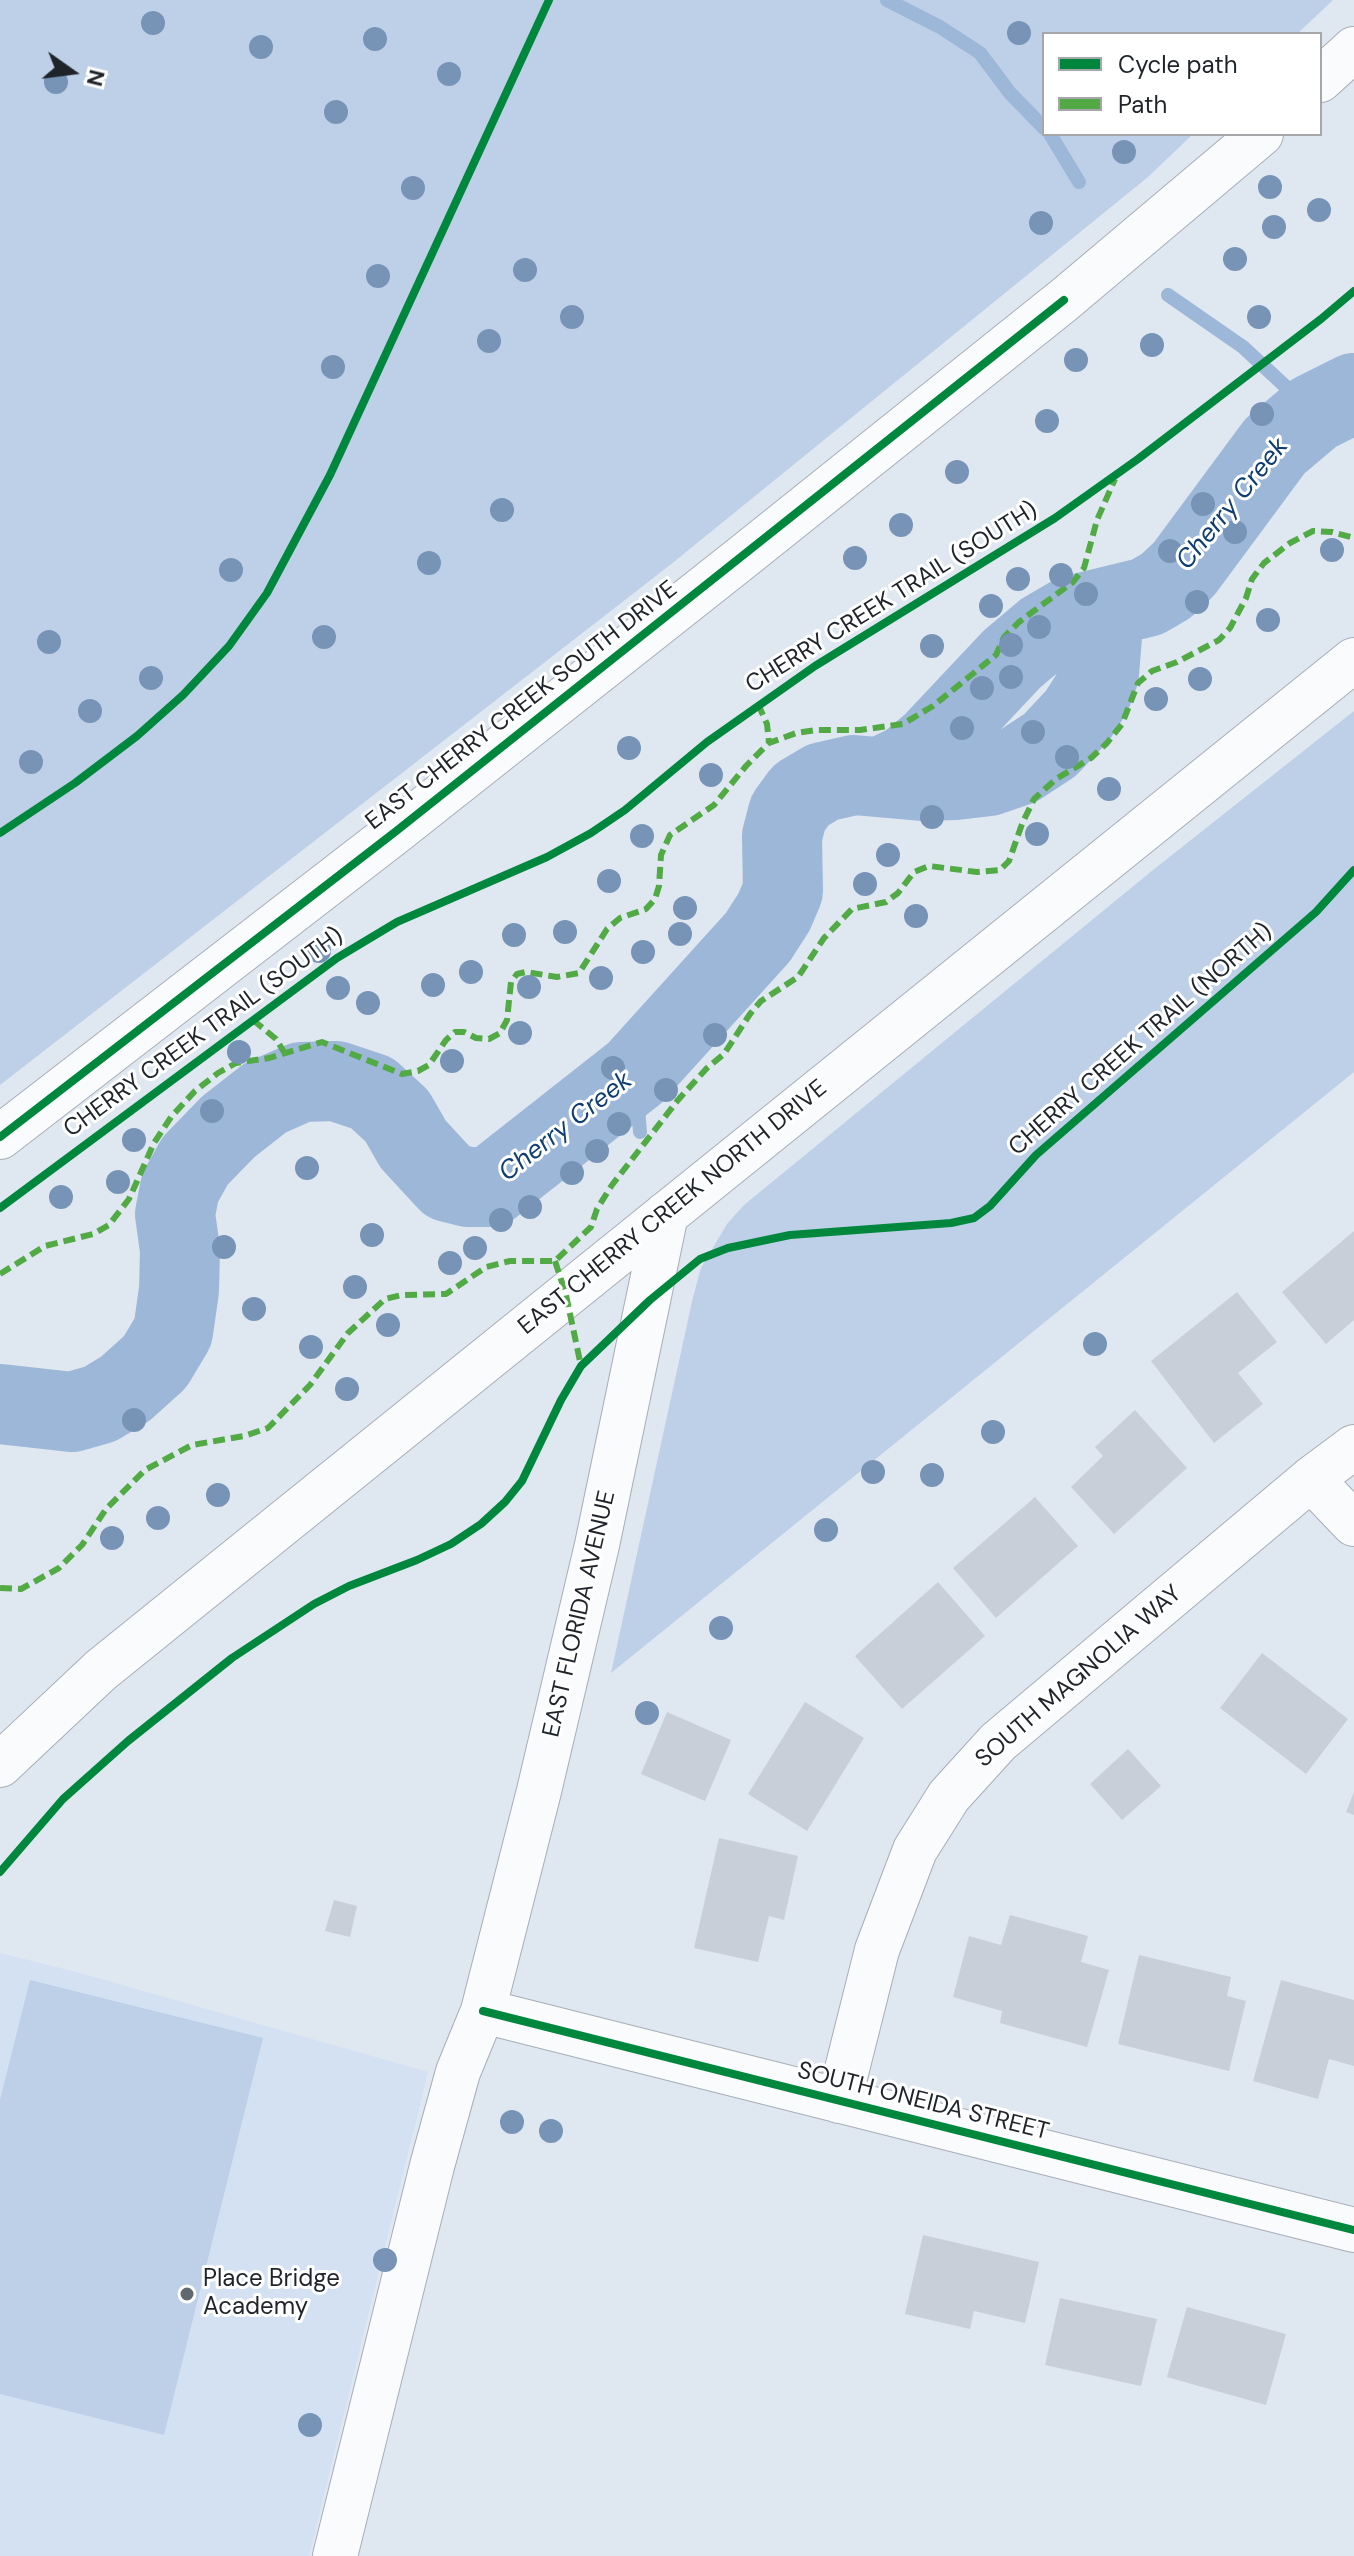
<!DOCTYPE html>
<html>
<head>
<meta charset="utf-8">
<style>
	body { margin:0 }
	#map { position:relative; width:1354px; height:2556px; overflow:hidden; background:#dfe7f1; font-family:"DM Sans",sans-serif }
	canvas { display:block }
	.legend { position:absolute; left:1042px; top:32px; width:280px; height:104px; box-sizing:border-box; background:#fff; border:2px solid #a5a7aa; margin:0; padding:10px 14px; list-style:none; font-size:24px; color:#1e242a }
	.legend li { display:flex; align-items:center; gap:16px; height:40px }
	.legend b { width:40px; border:2px solid #a5a7aa }
	.north { position:absolute; left:32px; top:32px; width:80px; height:80px; -webkit-text-stroke:6px #fff; paint-order:stroke; rotate:104deg; font-size:22px; font-weight:700; line-height:32px; text-align:center; color:#1e242a }
	.north::after { content:''; display:block; margin:auto; width:28px; height:36px; background:#1e242a; clip-path:polygon(50% 0,100% 100%,50% 72%,0 100%) }
</style>
</head>
<body>
<div id="map">
<canvas width="1354" height="2556"></canvas>
<ul class="legend">
<li><b style="height:10px;background:#00873e"></b>Cycle path</li>
<li><b style="height:10px;background:#52aa44"></b>Path</li>
</ul>
<div class="north">N</div>
</div>
<script>
const ctx = document.querySelector('canvas').getContext('2d');
ctx.lineJoin = 'round';
function fillPath(path, color) { ctx.fillStyle = color; ctx.fill(path, 'evenodd'); }
const toPath = rows => new Path2D(rows.map(r => 'M' + r).join(''));
function strokePath(path, color, width, dash) { ctx.strokeStyle = color; ctx.lineWidth = width; ctx.lineCap = dash ? 'butt' : 'round'; ctx.setLineDash(dash || []); ctx.stroke(path); }
function label(font, color, halo, rows, align = 'center') {
  ctx.font = font + ' "DM Sans",sans-serif'; ctx.lineWidth = 6; ctx.setLineDash([]); ctx.textBaseline = 'middle'; ctx.strokeStyle = halo; ctx.fillStyle = color; for (const [text, x, y, turn = 0] of rows) {
    ctx.save(); ctx.translate(x, y); ctx.rotate((+turn || 0) * Math.PI / 180); ctx.textAlign = isNaN(turn) ? turn : align; if (halo) ctx.strokeText(text, 0, 0); ctx.fillText(text, 0, 0); ctx.restore();
  }
}
fillPath(toPath([
	[0,1953,80,1973,428,2072,309,2556,0,2556]
]), '#d3e1f3');
fillPath(toPath([
	[0,0,1333,0,1297,34,1044,34,1044,134,1193,134,1148,177,670,565,0,1085],
	[1354,711,1354,1072,611,1673,693,1297,701,1268,727,1224,744,1205,1153,870],
	[30,1980,263,2038,164,2435,0,2394,0,2100]
]), '#bdd0e7');
strokePath(toPath([
	[887,0,940,27,980,53,1010,93,1044,128],
	[1050,134,1079,182],
	[1168,295,1243,347,1314,413],
	[635,1073,640,1132]
]), '#9db7d8', 14);
strokePath(toPath([
	[883,776,908,764,932,744,1012,659,1044,632,1073,615,1147,597,1166,586,1184,569,1275,446,1314,413,1354,393],
	[0,1404,72,1412,100,1404,125,1389,155,1362,173,1332,179,1290,180,1250,175,1214,180,1188,195,1161,228,1127,265,1098,301,1082,336,1081,372,1093,397,1116,413,1144,448,1182,468,1187,490,1187,635,1073,758,937,774,912,783,891,782,836,788,813,801,795,823,782,854,775,922,781,955,780,989,776,1018,766,1050,745,1078,715,1092,693,1099,674,1103,624,1108,607]
]), '#9db7d8', 80);
fillPath(toPath([
	[1354,1231,1354,1320,1326,1344,1282,1292],
	[1237,1292,1277,1342,1238,1373,1263,1404,1214,1443,1151,1361],
	[1135,1410,1187,1468,1114,1534,1071,1487,1103,1456,1095,1447],
	[1035,1497,1078,1546,996,1618,953,1568],
	[938,1582,985,1636,902,1709,855,1656],
	[1262,1653,1348,1719,1306,1774,1220,1708],
	[805,1702,864,1738,807,1831,748,1794],
	[667,1712,731,1740,705,1801,641,1774],
	[1128,1749,1161,1786,1122,1820,1090,1784],
	[1354,1792,1354,1815,1346,1812],
	[719,1838,798,1856,784,1920,769,1916,758,1962,694,1948],
	[334,1900,357,1906,350,1937,325,1931],
	[1010,1915,1088,1936,1081,1962,1109,1970,1087,2047,1000,2023,1002,2011,953,1997,969,1936,1001,1945],
	[1139,1955,1231,1977,1227,1996,1246,2001,1229,2071,1118,2044],
	[1281,1980,1354,2000,1354,2066,1329,2059,1318,2099,1253,2081],
	[923,2235,1039,2262,1025,2323,974,2311,970,2329,905,2314],
	[1060,2298,1157,2319,1141,2386,1045,2365],
	[1187,2307,1286,2334,1266,2405,1167,2377]
]), '#c9cfd8');
const minor = toPath([
	[1320,80,1354,49],
	[0,1137,395,832,744,556,1064,300,1261,134],
	[1311,1479,1354,1524],
	[0,1765,101,1670,1354,660],
	[483,2011,1354,2230],
	[839,2101,877,1950,915,1850,949,1796,998,1742,1311,1479,1354,1447],
	[335,2556,432,2166,458,2072,483,2011,539,1791,597,1545,666,1214]
]);
strokePath(minor, '#a8aeb6', 46);
strokePath(minor, '#fafbfd', 44);
strokePath(toPath([
	[758,704,767,724,769,743],
	[253,1020,276,1039,284,1052],
	[555,1261,566,1295,581,1366],
	[0,1274,45,1246,93,1234,109,1225,129,1199,154,1143,171,1117,195,1091,218,1073,236,1063,269,1058,322,1042,402,1074,418,1071,429,1065,446,1040,455,1032,464,1032,476,1038,489,1039,500,1033,507,1020,511,982,517,974,526,972,557,977,579,973,607,929,620,918,646,909,655,899,659,886,661,855,670,835,714,805,746,766,769,743,796,733,816,730,860,730,903,724,933,706,996,655,1004,637,1019,622,1073,582,1084,568,1097,520,1115,479],
	[0,1588,21,1589,59,1568,82,1545,106,1509,145,1470,192,1445,244,1436,268,1428,310,1385,348,1333,385,1299,402,1295,446,1294,486,1267,510,1261,555,1261,591,1227,597,1209,612,1185,678,1100,707,1068,724,1054,750,1014,761,1001,798,977,824,938,852,909,886,902,898,893,914,872,929,866,977,872,1000,870,1009,861,1022,824,1034,799,1056,779,1091,758,1107,743,1122,724,1138,683,1152,671,1177,662,1219,640,1230,628,1246,598,1252,579,1264,563,1290,543,1313,531,1332,532,1354,538]
]), '#52aa44', 6, [12, 6]);
strokePath(toPath([
	[0,833,75,783,137,736,183,695,229,646,267,593,330,475,549,0],
	[0,1137,395,832,1064,300],
	[0,1208,337,958,397,922,547,857,591,833,625,810,707,742,815,666,1055,518,1138,459,1321,319,1354,291],
	[0,1872,63,1799,128,1741,232,1658,314,1604,349,1586,417,1560,451,1544,481,1524,505,1502,522,1481,561,1400,581,1366,650,1300,700,1259,728,1248,790,1235,951,1223,974,1218,990,1206,1036,1155,1316,912,1354,870],
	[483,2011,1354,2230]
]), '#00873e', 8);
ctx.fillStyle = '#7794b7';
for (const [x, y] of [
	[153,23],
	[1019,33],
	[375,39],
	[261,47],
	[449,74],
	[56,82],
	[336,112],
	[1124,152],
	[1270,187],
	[413,188],
	[1319,210],
	[1041,223],
	[1274,227],
	[1235,259],
	[525,270],
	[378,276],
	[572,317],
	[1259,317],
	[489,341],
	[1152,345],
	[1076,360],
	[333,367],
	[1262,414],
	[1047,421],
	[957,472],
	[1203,504],
	[502,510],
	[901,525],
	[1235,532],
	[1332,550],
	[1170,551],
	[855,558],
	[429,563],
	[231,570],
	[1061,575],
	[1018,579],
	[1086,594],
	[1197,602],
	[991,606],
	[1268,620],
	[1039,627],
	[324,637],
	[49,642],
	[1011,645],
	[932,646],
	[1011,677],
	[151,678],
	[1200,679],
	[982,688],
	[1156,699],
	[90,711],
	[962,728],
	[1033,732],
	[629,748],
	[1067,757],
	[31,762],
	[711,775],
	[1109,789],
	[932,817],
	[1037,834],
	[642,836],
	[888,855],
	[609,881],
	[865,884],
	[685,908],
	[916,916],
	[565,932],
	[680,934],
	[514,935],
	[319,951],
	[643,952],
	[471,972],
	[601,978],
	[433,985],
	[529,987],
	[338,988],
	[368,1003],
	[520,1033],
	[715,1035],
	[239,1052],
	[452,1061],
	[613,1068],
	[666,1090],
	[212,1111],
	[619,1124],
	[134,1140],
	[597,1151],
	[307,1168],
	[572,1173],
	[118,1182],
	[61,1197],
	[530,1207],
	[501,1220],
	[372,1235],
	[224,1247],
	[475,1248],
	[450,1263],
	[355,1287],
	[254,1309],
	[388,1325],
	[1095,1344],
	[311,1347],
	[347,1389],
	[134,1420],
	[993,1432],
	[873,1472],
	[932,1475],
	[218,1495],
	[158,1518],
	[826,1530],
	[112,1538],
	[721,1628],
	[647,1713],
	[512,2122],
	[551,2131],
	[385,2260],
	[310,2425]
]) { ctx.beginPath(); ctx.arc(x, y, 12, 0, 2 * Math.PI); ctx.fill(); }
for (const [x, y, r, color] of [
	[187,2294,8,"#626870"]
]) { const dot = new Path2D(); dot.arc(x, y, r, 0, 2 * Math.PI); ctx.fillStyle = color; ctx.fill(dot); strokePath(dot, '#fff', 3); }
label('24px', '#1e242a', '#fff', [
	["CHERRY CREEK TRAIL (SOUTH)",892,598,-32],
	["EAST CHERRY CREEK SOUTH DRIVE",522,706,-38],
	["CHERRY CREEK TRAIL (SOUTH)",204,1033,-36],
	["CHERRY CREEK TRAIL (NORTH)",1141,1040,-41],
	["EAST CHERRY CREEK NORTH DRIVE",673,1208,-39],
	["EAST FLORIDA AVENUE",580,1614,-77],
	["SOUTH MAGNOLIA WAY",1079,1677,-41],
	["SOUTH ONEIDA STREET",923,2102,14]
]);
label('24px', '#1e242a', '#fff', [
	["Place Bridge",203,2280],
	["Academy",203,2308]
], 'left');
label('italic 26px', '#0d3d72', '#fff', [
	["Cherry Creek",1233,504,-51],
	["Cherry Creek",566,1127,-38]
]);
</script>
</body>
</html>
